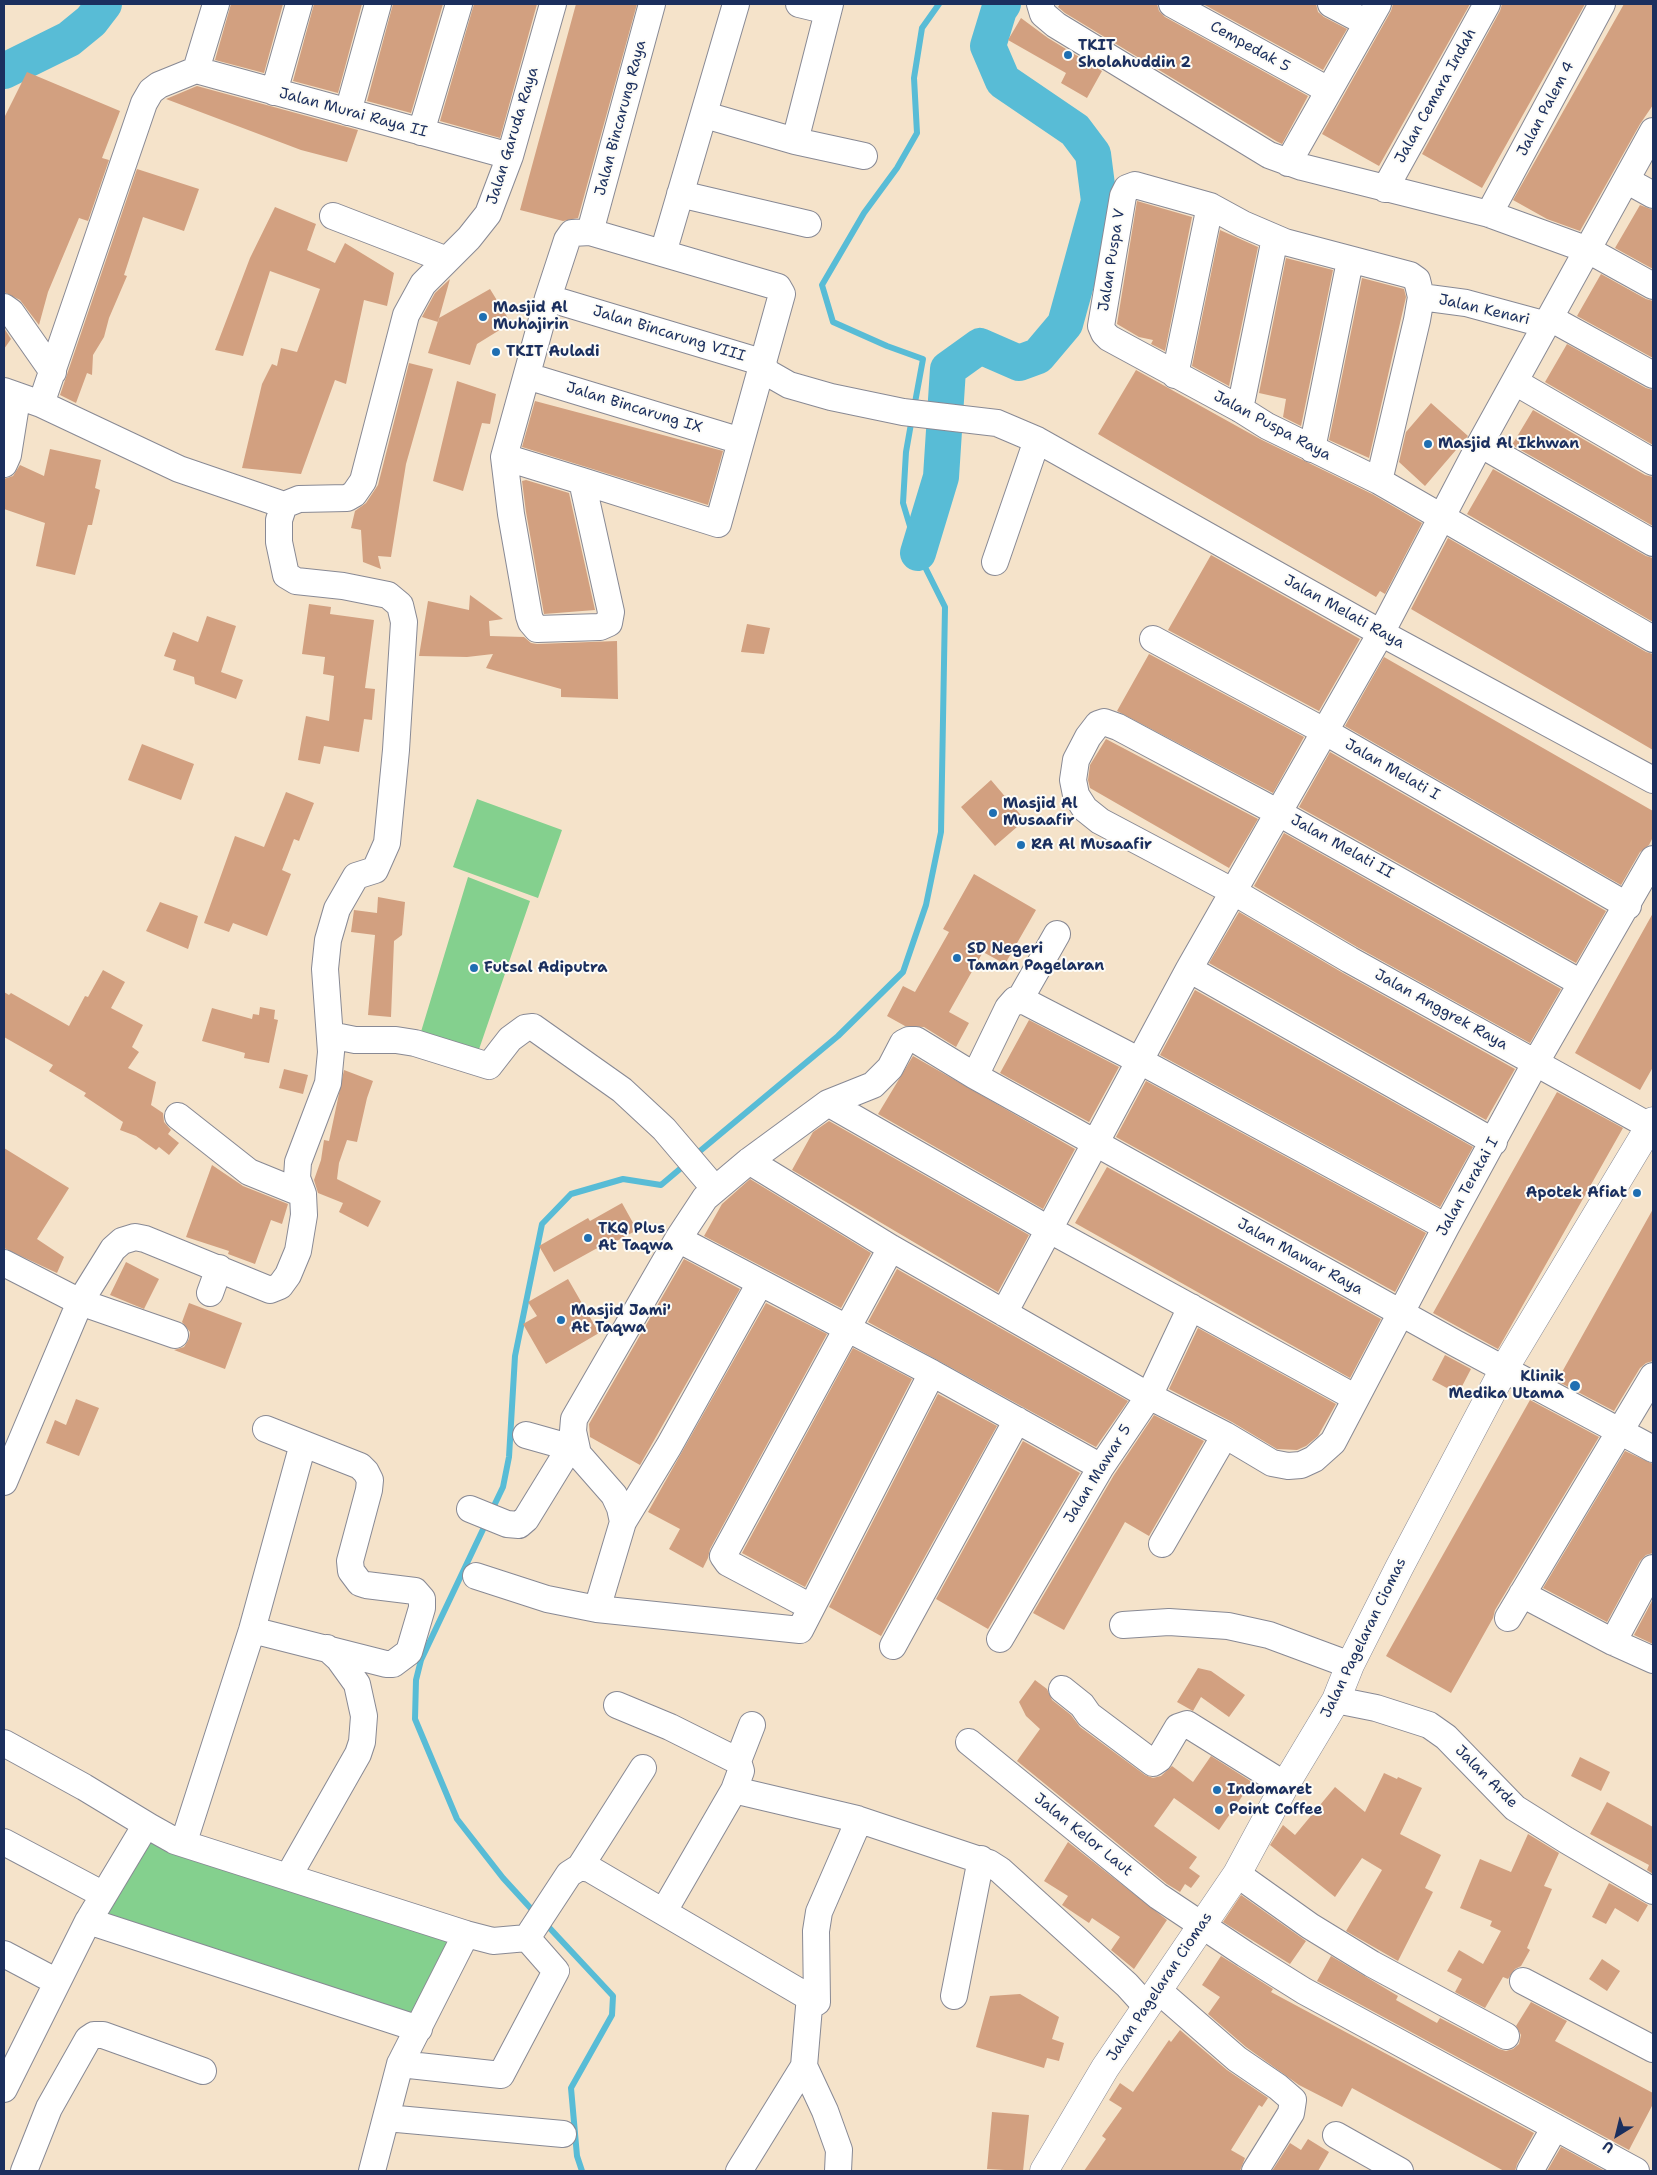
<!DOCTYPE html>
<html>
<head>
<meta charset="utf-8">
<style>
	body { margin:0 }
	#map { position:relative; width:1657px; height:2175px; overflow:hidden; background:#f5e3ca; font-family:"Shantell Sans",sans-serif }
	canvas { display:block }
	.frame { position:absolute; inset:0; border:5px solid #1b2f5e; pointer-events:none }
	.north { position:absolute; left:1592px; top:2110px; width:50px; height:50px; -webkit-text-stroke:4px #fdfcf7; paint-order:stroke; rotate:216deg; font-size:14px; font-weight:700; line-height:20px; text-align:center; color:#1b2f5e }
	.north::after { content:''; display:block; margin:auto; width:18px; height:22px; background:#1b2f5e; clip-path:polygon(50% 0,100% 100%,50% 72%,0 100%) }
</style>
</head>
<body>
<div id="map">
<canvas width="1657" height="2175"></canvas>
<div class="frame"></div>
<div class="north">U</div>
</div>
<script>
const ctx = document.querySelector('canvas').getContext('2d');
ctx.lineJoin = 'round';
function fillPath(path, color) { ctx.fillStyle = color; ctx.fill(path, 'evenodd'); }
const toPath = rows => new Path2D(rows.map(r => 'M' + r).join(''));
function strokePath(path, color, width, dash) { ctx.strokeStyle = color; ctx.lineWidth = width; ctx.lineCap = dash ? 'butt' : 'round'; ctx.setLineDash(dash || []); ctx.stroke(path); }
function label(font, color, halo, rows, align = 'center') {
  ctx.font = font + ' "Shantell Sans",sans-serif'; ctx.lineWidth = 4; ctx.setLineDash([]); ctx.textBaseline = 'middle'; ctx.strokeStyle = halo; ctx.fillStyle = color; for (const [text, x, y, turn = 0] of rows) {
    ctx.save(); ctx.translate(x, y); ctx.rotate((+turn || 0) * Math.PI / 180); ctx.textAlign = isNaN(turn) ? turn : align; if (halo) ctx.strokeText(text, 0, 0); ctx.fillText(text, 0, 0); ctx.restore();
  }
}
fillPath(toPath([
	[477,799,562,830,538,898,453,867],
	[468,877,530,901,476,1058,420,1035],
	[135,1833,452,1943,417,2023,83,1913]
]), '#84d08e');
strokePath(toPath([
	[914,408,923,359,887,346,833,322,822,285,864,213,897,168,917,133,914,78,922,28,939,4],
	[694,1156,838,1036,903,972,926,905,941,832,945,607,918,553,903,503,906,452,912,418],
	[491,1512,503,1487,509,1457,515,1356,542,1224,571,1194,623,1179,661,1185,687,1163],
	[487,1521,421,1660,416,1680,415,1719,457,1819,503,1878,535,1913],
	[544,1922,613,1996,612,2015,571,2088,577,2156,582,2171]
]), '#58bcd6', 6);
strokePath(toPath([
	[4,71,69,39,91,21,104,4],
	[918,553,941,477,948,369,980,346,1019,363,1038,356,1065,324,1099,201,1093,154,1075,130,1003,81,988,46,999,10,1003,4]
]), '#58bcd6', 36);
fillPath(toPath([
	[231,4,283,4,264,73,215,60],
	[314,4,362,4,338,93,293,81],
	[393,4,443,4,411,113,367,101],
	[474,4,537,4,500,138,440,121],
	[576,4,637,4,578,218,563,221,520,210],
	[1060,4,1157,4,1159,11,1165,17,1308,96,1282,144,1276,141,1065,13,1058,7],
	[1203,4,1316,4,1318,12,1324,17,1347,29,1323,70],
	[1393,4,1470,4,1379,166,1322,134,1391,11],
	[1502,4,1585,4,1482,188,1422,154,1500,11],
	[1624,4,1653,4,1653,105,1640,124,1580,231,1547,219,1513,200],
	[1021,18,1048,38,1102,71,1087,98,1061,83,1066,73,1008,40],
	[27,72,120,111,102,158,109,160,88,221,79,218,48,292,39,325,20,300,4,292,4,118],
	[197,86,358,130,347,162,301,150,166,99],
	[137,169,199,189,184,231,143,217,124,275,127,276,109,318,104,337,93,355,92,375,87,373,76,403,60,395],
	[1137,201,1192,217,1165,351,1151,344,1153,340,1139,337,1117,324],
	[1640,205,1653,210,1653,269,1615,248],
	[275,207,316,224,307,250,335,263,345,243,394,273,387,306,364,300,346,384,335,380,301,474,242,468,262,384,272,364,277,366,281,348,297,352,320,289,270,271,243,356,215,350,250,258],
	[1220,230,1258,247,1229,386,1192,366],
	[1286,258,1333,270,1301,426,1283,417,1286,399,1259,393],
	[1601,274,1646,299,1653,301,1653,358,1577,316],
	[1362,278,1404,289,1406,297,1369,458,1329,440],
	[450,279,438,322,422,317,435,293],
	[490,289,511,323,477,344,470,365,428,353,439,318],
	[4,328,11,339,4,349],
	[1567,344,1646,388,1653,390,1653,445,1545,382],
	[409,363,433,369,406,464,391,557,378,556,381,569,363,562,361,530,351,528,355,511,366,503,378,485],
	[1136,370,1260,439,1372,494,1422,523,1385,594,1380,591,1376,597,1098,434],
	[457,381,496,394,490,424,482,423,463,491,433,481],
	[535,401,723,451,708,505,522,447],
	[1431,403,1468,436,1425,486,1399,462,1406,432],
	[1533,410,1645,475,1653,477,1653,526,1512,445],
	[50,449,101,460,95,488,100,490,92,525,88,525,75,575,36,566,45,523,4,509,4,479,13,476,20,465,44,476],
	[1493,469,1646,556,1653,558,1653,622,1467,514],
	[526,480,569,493,595,610,544,614,526,512,522,481],
	[1448,538,1646,652,1653,654,1653,750,1411,609],
	[1211,555,1360,639,1319,711,1168,630],
	[470,595,503,619,489,621,490,636,524,637,531,643,537,644,617,641,618,699,561,697,561,689,486,668,493,654,467,657,419,656,428,601,469,610],
	[309,604,331,607,330,614,374,620,365,688,375,689,372,720,364,719,359,752,324,746,320,764,298,760,306,716,329,721,334,676,323,674,325,657,302,654],
	[207,616,236,626,221,672,243,680,236,699,195,684,194,677,173,670,176,660,164,656,173,632,198,642],
	[747,624,770,628,764,654,741,652],
	[1149,654,1304,737,1273,793,1117,711],
	[1384,657,1653,811,1653,837,1649,845,1640,852,1621,885,1345,726],
	[1106,739,1258,819,1229,868,1090,788,1088,780,1090,765],
	[142,744,194,764,181,800,128,780],
	[1330,752,1606,911,1576,963,1299,807],
	[991,780,1025,820,995,846,961,807],
	[286,792,314,803,299,841,294,839,282,870,291,874,267,936,233,923,229,932,204,923,235,836,264,847],
	[1284,833,1561,989,1530,1043,1357,947,1254,886],
	[974,874,1036,910,1005,964,983,952,949,1012,969,1023,956,1047,924,1027,905,1026,887,1016,903,986,915,992,949,932,943,929],
	[378,897,405,902,402,935,394,941,391,1017,368,1015,375,935,351,932,354,910,377,913],
	[160,902,198,916,188,949,146,931],
	[1239,912,1343,973,1515,1069,1486,1120,1209,963],
	[1653,913,1653,1067,1640,1090,1575,1053],
	[103,970,125,982,111,1008,143,1025,132,1047,139,1052,128,1068,156,1082,151,1105,163,1113,164,1122,171,1130,168,1134,179,1143,169,1155,159,1147,156,1150,136,1136,120,1130,123,1122,84,1096,86,1093,49,1071,53,1065,4,1037,4,992,9,995,11,993,69,1026,85,996,88,997],
	[1195,990,1473,1147,1440,1207,1160,1055],
	[260,1007,275,1010,274,1019,278,1020,269,1063,244,1058,245,1053,202,1041,212,1008,252,1019,253,1014,259,1015],
	[1029,1020,1119,1067,1089,1122,1000,1073],
	[913,1056,1075,1149,1043,1209,878,1114],
	[284,1069,308,1075,303,1094,279,1088],
	[344,1070,373,1081,367,1098,357,1142,347,1140,339,1163,337,1179,381,1201,368,1227,339,1212,343,1203,318,1193,314,1180,321,1160,324,1140,329,1141],
	[1146,1081,1426,1233,1395,1292,1116,1137],
	[1557,1092,1623,1128,1498,1349,1433,1313],
	[829,1121,1029,1235,998,1292,792,1170,813,1132],
	[4,1148,69,1188,37,1239,64,1257,57,1273,4,1248],
	[212,1165,243,1186,288,1204,282,1224,271,1220,255,1264,228,1254,229,1251,186,1237],
	[1107,1167,1381,1319,1350,1378,1075,1223],
	[750,1179,871,1253,841,1308,704,1236,722,1204],
	[622,1203,637,1230,602,1249,601,1246,554,1272,539,1246,588,1218,590,1221],
	[1653,1209,1653,1361,1646,1363,1640,1368,1614,1411,1557,1381],
	[684,1259,740,1289,640,1465,590,1437,589,1424],
	[126,1262,159,1279,144,1309,110,1295],
	[897,1269,1128,1401,1096,1447,868,1322],
	[568,1279,599,1333,546,1364,523,1324,537,1316,528,1302],
	[189,1303,242,1323,225,1369,174,1350,184,1347,189,1339,190,1332,182,1322],
	[766,1303,827,1334,710,1549,708,1558,703,1568,669,1549,680,1529,648,1512],
	[1198,1328,1336,1404,1318,1436,1306,1446,1297,1450,1277,1449,1232,1422,1169,1389],
	[853,1348,912,1379,805,1587,742,1553],
	[1445,1355,1471,1369,1458,1394,1432,1380],
	[938,1394,997,1426,881,1636,829,1607],
	[76,1399,99,1408,79,1456,46,1443,55,1420,66,1425],
	[1530,1400,1599,1437,1495,1610,1493,1618,1451,1693,1386,1656],
	[1154,1415,1204,1441,1149,1536,1125,1522,1064,1630,1033,1613,1114,1475],
	[1023,1441,1080,1473,988,1629,936,1599],
	[1625,1451,1653,1464,1653,1553,1646,1555,1640,1561,1607,1622,1543,1588],
	[1653,1599,1653,1644,1634,1635],
	[1198,1668,1211,1671,1245,1695,1229,1717,1201,1697,1193,1711,1177,1702],
	[1035,1680,1047,1689,1052,1700,1071,1715,1080,1727,1145,1775,1153,1778,1161,1776,1172,1766,1193,1782,1211,1756,1252,1782,1219,1830,1174,1798,1154,1826,1197,1857,1189,1868,1200,1876,1191,1888,1185,1884,1180,1892,1167,1884,1017,1761,1040,1729,1026,1716,1019,1702],
	[1580,1757,1610,1772,1601,1791,1571,1776],
	[1384,1773,1397,1779,1398,1777,1422,1788,1400,1834,1441,1855,1425,1888,1433,1892,1398,1961,1346,1931,1382,1870,1362,1858,1335,1897,1270,1845,1283,1825,1295,1835,1335,1787,1365,1812],
	[1607,1802,1653,1827,1653,1874,1647,1870,1649,1865,1590,1834],
	[1528,1834,1559,1853,1544,1886,1552,1889,1527,1948,1530,1950,1521,1966,1515,1969,1508,1979,1503,1977,1485,2008,1455,1992,1462,1979,1447,1971,1459,1950,1483,1964,1501,1931,1490,1926,1492,1921,1460,1908,1480,1859,1511,1872],
	[1068,1842,1167,1920,1134,1969,1111,1950,1120,1937,1092,1918,1089,1923,1062,1905,1068,1896,1044,1881],
	[1609,1883,1648,1905,1638,1922,1615,1908,1606,1924,1592,1917],
	[1241,1895,1306,1941,1290,1964,1223,1922],
	[1221,1956,1273,1989,1271,1992,1534,2133,1517,2164,1515,2171,1504,2171,1352,2088,1342,2107,1299,2085,1246,2047,1208,2014,1220,1997,1202,1985],
	[1331,1956,1398,1996,1396,2000,1437,2023,1440,2018,1499,2049,1506,2051,1513,2049,1519,2044,1521,2035,1516,2026,1531,2002,1567,2021,1555,2041,1653,2093,1653,2104,1629,2150,1317,1981],
	[1602,1959,1620,1971,1607,1991,1589,1979],
	[1020,1994,1059,2017,1052,2039,1064,2043,1059,2061,1047,2058,1044,2068,976,2047,990,1996],
	[1180,2030,1227,2070,1268,2098,1262,2107,1259,2105,1231,2150,1245,2158,1240,2171,1084,2171,1106,2139,1102,2136,1122,2108,1109,2100,1120,2083,1133,2092,1169,2040,1171,2042],
	[992,2112,1029,2115,1023,2171,987,2169],
	[1308,2139,1329,2152,1318,2171,1272,2171,1290,2143,1301,2150],
	[1561,2147,1605,2171,1547,2171]
]), '#d2a080');
const minor = toPath([
	[799,4,828,11],
	[1040,4,1043,14,1056,25,1269,155,1302,167,1489,214,1588,250,1653,286],
	[1172,4,1328,90],
	[1331,4,1367,23],
	[196,70,510,156],
	[196,70,216,4],
	[274,92,299,4],
	[348,112,378,4],
	[705,115,795,141,864,156],
	[421,132,459,4],
	[795,141,830,4],
	[1288,163,1378,4],
	[1626,180,1653,195],
	[1385,189,1487,4],
	[680,194,808,224],
	[1489,214,1602,4],
	[333,216,447,260],
	[590,232,652,4],
	[663,253,736,4],
	[1421,297,1466,303,1547,325],
	[548,298,761,362],
	[4,307,11,312,53,372],
	[1550,318,1653,375],
	[761,362,768,373,789,385,831,397,903,412,997,423,1037,440,1381,633,1653,780],
	[1175,375,1210,206],
	[527,376,741,441],
	[1515,382,1653,462],
	[4,391,41,404,179,469,284,505],
	[41,404,144,103,151,91,159,85,196,70],
	[1240,409,1275,238],
	[1480,444,1653,543],
	[1312,449,1350,261],
	[504,457,582,481,718,524,782,294,778,287,590,232,572,233,567,240,548,298,504,457,511,514,529,616,531,622,537,629,600,627,609,623,611,612,582,481],
	[4,464,8,455,16,405,21,397],
	[1379,481,1417,320,1421,297,1417,280,1410,275,1285,242,1243,224,1210,206,1135,185,1127,188,1123,196,1101,326,1104,333,1109,338,1240,409,1267,426,1379,481,1653,639],
	[284,505,299,499,347,498,354,494,363,481,406,315,423,284,469,238,488,214,510,156,553,4],
	[995,562,1037,440],
	[1153,639,1324,731,1628,906],
	[1189,969,1494,1142],
	[1581,983,1277,812,1118,727,1104,722,1098,724,1088,737,1076,760,1073,780,1076,795,1085,809,1100,821,1234,892,1350,960,1653,1128],
	[1020,999,1057,934],
	[330,1035,355,1040,396,1040,415,1043,489,1066,510,1039,525,1028,533,1027,622,1090,664,1129,715,1189],
	[975,1076,1455,1343,1653,1449],
	[828,1103,1050,1230,1356,1398],
	[178,1116,249,1172,303,1194],
	[749,1161,891,1248,1149,1396,1225,1435,1272,1463,1288,1466,1301,1465,1314,1459,1333,1442,1446,1227,1536,1062,1653,859],
	[678,1239,932,1373,1101,1467],
	[4,1263,80,1302,175,1335],
	[210,1293,219,1268],
	[1004,1313,1189,969,1381,633,1480,444,1653,131],
	[526,1435,558,1444,578,1454],
	[4,1482,80,1302,113,1249,122,1241,135,1237,145,1239,270,1290,280,1286,288,1275,298,1251,304,1215,303,1194,297,1178,298,1162,328,1083,331,1052,325,969,328,940,337,909,356,876,375,870,387,843,396,750,404,622,400,605,388,595,343,586,296,581,286,575,279,542,279,520,284,505],
	[470,1509,507,1524,519,1525,526,1519,569,1449],
	[623,1522,620,1508,614,1495,578,1454,573,1431,574,1419,678,1239,705,1198,749,1161,828,1103,873,1085,890,1068,903,1043,909,1040,916,1040,975,1076,1008,1008,1015,1000,1026,1002,1140,1061,1446,1227],
	[1162,1544,1225,1435],
	[476,1576,547,1599,597,1609,800,1630,932,1373],
	[1522,1594,1613,1642,1653,1660],
	[811,1607,728,1563,723,1556,891,1248],
	[597,1609,623,1522,669,1446,760,1283],
	[1508,1618,1653,1376],
	[1123,1625,1169,1622,1228,1626,1269,1635,1350,1665],
	[252,1630,386,1664,393,1664,409,1652,422,1608,422,1599,415,1591,366,1585,360,1583,351,1571,350,1561,369,1490,370,1480,366,1472,360,1466,266,1429],
	[1000,1639,1101,1467,1149,1396,1191,1307],
	[1613,1642,1653,1568],
	[893,1646,1017,1420],
	[1062,1689,1082,1705,1089,1715,1153,1763,1159,1759,1178,1727,1187,1724,1285,1785],
	[1336,1700,1376,1708,1429,1725,1446,1737,1515,1808,1566,1840,1653,1891],
	[617,1705,670,1727,738,1761,741,1771,734,1790],
	[969,1742,1158,1896,1245,1954,1304,1991,1636,2171],
	[4,1743,84,1787,150,1827],
	[738,1761,752,1725],
	[175,1841,466,1934,493,1941,527,1938,556,1971,501,2075,400,2064],
	[4,1842,102,1894],
	[580,1867,643,1768],
	[1237,1874,1310,1926,1372,1964,1506,2036],
	[288,1877,358,1754,362,1742,364,1716,357,1684,339,1659,327,1648],
	[664,1911,734,1790,857,1819,989,1863,1000,1870,1127,1985,1146,2006],
	[88,1921,419,2029],
	[527,1938,569,1874,580,1867,590,1869,817,2002],
	[4,1954,57,1982],
	[1523,1981,1653,2049],
	[1159,1991,1237,2059,1278,2087,1293,2100,1291,2113,1255,2171],
	[954,1996,981,1859],
	[804,2066,825,2111,839,2150,838,2171],
	[4,2089,87,1923,141,1833,150,1827,175,1841,180,1840,187,1832,252,1630,303,1444],
	[386,2118,563,2134],
	[1336,2135,1400,2171],
	[24,2171,49,2108,88,2039,94,2035,103,2035,203,2071],
	[372,2171,400,2064,466,1934],
	[739,2171,804,2066,809,2007,817,2002,816,1931,819,1912,856,1827,857,1819],
	[1530,2171,1555,2127]
]);
const major = toPath([
	[1044,2171,1105,2068,1237,1874,1285,1785,1336,1700,1350,1665,1399,1568,1504,1369,1653,1121]
]);
strokePath(minor, '#888994', 28);
strokePath(major, '#888994', 29);
strokePath(minor, '#fff', 26);
strokePath(major, '#fff', 28);
for (const [x, y, r, color] of [
	[1068,55,5,"#1f6fb2"],
	[483,317,5,"#1f6fb2"],
	[496,352,5,"#1f6fb2"],
	[1428,444,5,"#1f6fb2"],
	[993,813,5,"#1f6fb2"],
	[1021,845,5,"#1f6fb2"],
	[957,958,5,"#1f6fb2"],
	[474,968,5,"#1f6fb2"],
	[1637,1193,5,"#1f6fb2"],
	[588,1238,5,"#1f6fb2"],
	[561,1320,5,"#1f6fb2"],
	[1575,1386,6,"#1f6fb2"],
	[1217,1790,5,"#1f6fb2"],
	[1219,1810,5,"#1f6fb2"]
]) { const dot = new Path2D(); dot.arc(x, y, r, 0, 2 * Math.PI); ctx.fillStyle = color; ctx.fill(dot); strokePath(dot, '#fdfcf7', 2); }
label('bold 15px', '#1b2f5e', '#fdfcf7', [
	["TKIT",1078,46],
	["Sholahuddin 2",1078,63],
	["Masjid Al",493,308],
	["Muhajirin",493,325],
	["TKIT Auladi",506,352],
	["Masjid Al Ikhwan",1438,444],
	["Masjid Al",1003,804],
	["Musaafir",1003,821],
	["RA Al Musaafir",1031,845],
	["SD Negeri",967,949],
	["Taman Pagelaran",967,966],
	["Futsal Adiputra",484,968],
	["Apotek Afiat",1627,1193,"right"],
	["TKQ Plus",598,1229],
	["At Taqwa",598,1246],
	["Masjid Jami'",571,1311],
	["At Taqwa",571,1328],
	["Klinik",1564,1377,"right"],
	["Medika Utama",1564,1394,"right"],
	["Indomaret",1227,1790],
	["Point Coffee",1229,1810]
], 'left');
label('15px', '#1b2f5e', '#fdfcf7', [
	["Cempedak 5",1250,47,29],
	["Jalan Cemara Indah",1436,96,-61],
	["Jalan Palem 4",1546,109,-62],
	["Jalan Murai Raya II",353,113,15],
	["Jalan Bincarung Raya",621,118,-75],
	["Jalan Garuda Raya",513,136,-73],
	["Jalan Puspa V",1112,260,-81],
	["Jalan Kenari",1484,310,13],
	["Jalan Bincarung VIII",669,334,17],
	["Jalan Bincarung IX",634,408,17],
	["Jalan Puspa Raya",1272,426,28],
	["Jalan Melati Raya",1344,612,29],
	["Jalan Melati I",1392,770,30],
	["Jalan Melati II",1342,847,29],
	["Jalan Anggrek Raya",1441,1010,29],
	["Jalan Teratai I",1468,1187,-61],
	["Jalan Mawar Raya",1300,1257,29],
	["Jalan Mawar 5",1098,1474,-58],
	["Jalan Pagelaran Ciomas",1364,1638,-64],
	["Jalan Arde",1486,1777,45],
	["Jalan Kelor Laut",1083,1835,39],
	["Jalan Pagelaran Ciomas",1160,1987,-56]
]);
</script>
</body>
</html>
